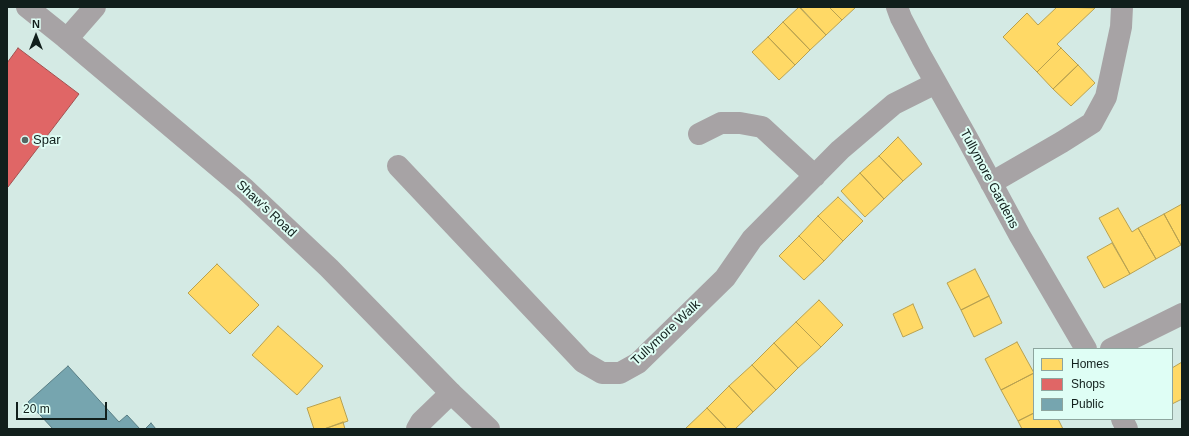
<!DOCTYPE html>
<html>
<head>
<meta charset="utf-8">
<style>
	body { margin:0 }
	#map { position:relative; width:1189px; height:436px; overflow:hidden; background:#d4eae4; font-family:Helvetica,sans-serif }
	canvas { display:block }
	.frame { position:absolute; inset:0; border:8px solid #111f1c; pointer-events:none }
	.legend { position:absolute; left:1033px; top:348px; width:140px; height:72px; box-sizing:border-box; background:#dffef5; border:1px solid #8da59e; margin:0; padding:5px 7px; list-style:none; font-size:12px; color:#111f1c }
	.legend li { display:flex; align-items:center; gap:8px; height:20px }
	.legend b { width:20px; border:1px solid #8da59e }
	.north { position:absolute; left:16px; top:16px; width:40px; height:40px; -webkit-text-stroke:3px #dffef5; paint-order:stroke; rotate:0deg; font-size:11px; font-weight:700; line-height:16px; text-align:center; color:#111f1c }
	.north::after { content:''; display:block; margin:auto; width:14px; height:18px; background:#111f1c; clip-path:polygon(50% 0,100% 100%,50% 72%,0 100%) }
	.scale { position:absolute; left:16px; top:402px; width:91px; height:18px; box-sizing:border-box; border:2px solid #111f1c; border-top:0; padding-left:5px; font-size:12px; line-height:14px; white-space:nowrap; color:#111f1c; -webkit-text-stroke:3px #dffef5; paint-order:stroke }
</style>
</head>
<body>
<div id="map">
<canvas width="1189" height="436"></canvas>
<div class="frame"></div>
<ul class="legend">
<li><b style="height:11px;background:#ffd966"></b>Homes</li>
<li><b style="height:11px;background:#e06666"></b>Shops</li>
<li><b style="height:11px;background:#76a5af"></b>Public</li>
</ul>
<div class="north">N</div>
<div class="scale">20 m</div>
</div>
<script>
const ctx = document.querySelector('canvas').getContext('2d');
ctx.lineJoin = 'round';
function fillPath(path, color) { ctx.fillStyle = color; ctx.fill(path, 'evenodd'); }
const toPath = rows => new Path2D(rows.map(r => 'M' + r).join(''));
function strokePath(path, color, width, dash) { ctx.strokeStyle = color; ctx.lineWidth = width; ctx.lineCap = dash ? 'butt' : 'round'; ctx.setLineDash(dash || []); ctx.stroke(path); }
function label(font, color, halo, rows, align = 'center') {
  ctx.font = font + ' Helvetica,sans-serif'; ctx.lineWidth = 4; ctx.setLineDash([]); ctx.textBaseline = 'middle'; ctx.strokeStyle = halo; ctx.fillStyle = color; for (const [text, x, y, turn = 0] of rows) {
    ctx.save(); ctx.translate(x, y); ctx.rotate((+turn || 0) * Math.PI / 180); ctx.textAlign = isNaN(turn) ? turn : align; if (halo) ctx.strokeText(text, 0, 0); ctx.fillText(text, 0, 0); ctx.restore();
  }
}
const homes = toPath([
	[799,7,826,35,810,50,783,22,799,7],
	[800,7,829,7,842,20,826,35,800,7],
	[829,7,856,7,842,20,829,7],
	[1057,7,1095,8,1057,44,1061,48,1037,72,1003,37,1027,13,1038,25,1057,7],
	[783,22,810,50,795,65,768,37,783,22],
	[768,37,795,65,779,80,752,52,768,37],
	[1061,48,1078,65,1053,89,1037,72,1061,48],
	[1078,65,1095,83,1071,106,1053,89,1078,65],
	[898,137,922,164,903,181,879,156,898,137],
	[879,156,903,181,884,199,860,173,879,156],
	[860,173,884,199,865,217,841,191,860,173],
	[838,197,863,221,843,241,818,216,838,197],
	[1182,204,1182,245,1181,245,1164,214,1182,204],
	[1118,208,1132,232,1138,228,1156,259,1130,274,1099,218,1118,208],
	[1164,214,1181,245,1156,259,1138,228,1164,214],
	[818,216,843,241,824,261,799,236,818,216],
	[799,236,824,261,804,280,779,256,799,236],
	[1112,243,1130,274,1104,288,1087,257,1112,243],
	[217,264,259,305,230,334,188,293,217,264],
	[975,269,989,296,961,310,947,283,975,269],
	[989,296,1002,323,974,337,961,310,989,296],
	[819,300,843,325,821,347,796,322,819,300],
	[913,304,923,328,903,337,893,314,913,304],
	[796,322,821,347,798,368,774,343,796,322],
	[278,326,323,366,297,395,252,355,278,326],
	[1017,342,1034,373,1001,390,985,359,1017,342],
	[774,343,798,368,776,390,752,365,774,343],
	[1182,362,1182,399,1172,404,1172,368,1182,362],
	[752,365,776,390,753,412,729,386,752,365],
	[1034,373,1034,413,1018,421,1001,390,1034,373],
	[729,386,753,412,735,429,727,429,707,408,729,386],
	[340,397,348,421,324,429,314,429,307,408,340,397],
	[707,408,727,429,685,429,707,408],
	[1034,413,1034,419,1058,419,1063,429,1022,429,1018,421,1034,413],
	[343,422,345,429,324,429,343,422]
]);
fillPath(homes, '#ffd966');
strokePath(homes, '#b8a150', 1);
const shops = toPath([
	[18,48,79,94,8,187,7,187,7,63,18,48]
]);
fillPath(shops, '#e06666');
strokePath(shops, '#a25150', 1);
const public = toPath([
	[68,366,119,422,127,415,140,429,53,429,28,402,68,366],
	[151,423,156,429,145,429,151,423]
]);
fillPath(public, '#76a5af');
strokePath(public, '#587d83', 1);
strokePath(toPath([
	[897,7,901,18,922,58,967,138,1020,236,1086,349],
	[67,39,95,7],
	[699,134,721,123,740,123,762,127,815,176],
	[398,166,583,362,602,373,620,373,638,363,725,278,752,239,840,150,894,104,936,83],
	[991,183,1062,142,1092,123,1106,97,1121,27,1122,7],
	[1111,349,1182,314],
	[1122,419,1127,429],
	[417,429,421,422,451,393]
]), '#a7a3a5', 22);
strokePath(toPath([
	[27,7,67,39,245,189,329,268,451,393,489,429]
]), '#a7a3a5', 22);
for (const [x, y, r, color] of [
	[25,140,4,"#556662"]
]) { const dot = new Path2D(); dot.arc(x, y, r, 0, 2 * Math.PI); ctx.fillStyle = color; ctx.fill(dot); strokePath(dot, '#dffef5', 1.5); }
label('13px', '#111f1c', '#dffef5', [
	["Spar",33,140]
], 'left');
label('13px', '#111f1c', '#dffef5', [
	["Tullymore Gardens",989,179,62],
	["Shaw's Road",266,209,43],
	["Tullymore Walk",666,333,-43]
]);
</script>
</body>
</html>
